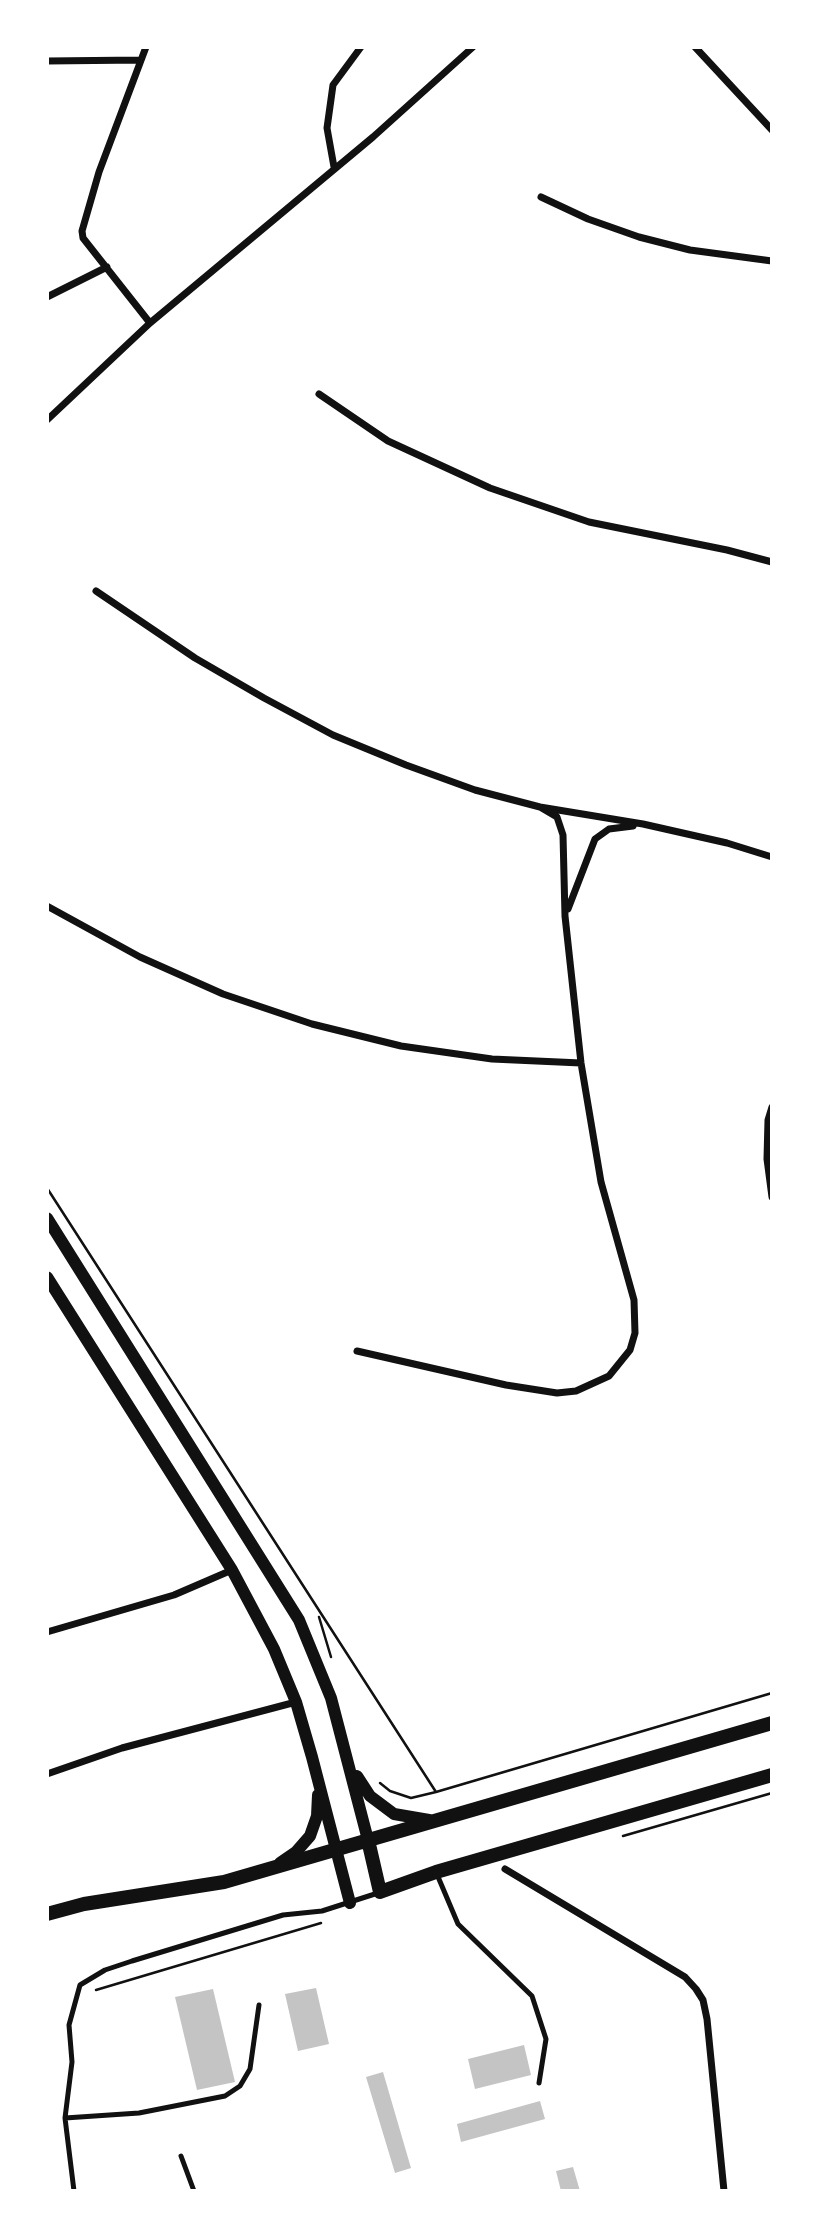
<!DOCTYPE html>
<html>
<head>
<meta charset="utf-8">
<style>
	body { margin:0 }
	#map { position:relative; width:819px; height:2238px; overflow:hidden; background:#fff; font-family:"IBM Plex Sans",sans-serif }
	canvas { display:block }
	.frame { position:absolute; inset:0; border:49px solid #fff; pointer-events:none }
</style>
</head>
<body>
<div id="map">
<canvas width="819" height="2238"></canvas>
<div class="frame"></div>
</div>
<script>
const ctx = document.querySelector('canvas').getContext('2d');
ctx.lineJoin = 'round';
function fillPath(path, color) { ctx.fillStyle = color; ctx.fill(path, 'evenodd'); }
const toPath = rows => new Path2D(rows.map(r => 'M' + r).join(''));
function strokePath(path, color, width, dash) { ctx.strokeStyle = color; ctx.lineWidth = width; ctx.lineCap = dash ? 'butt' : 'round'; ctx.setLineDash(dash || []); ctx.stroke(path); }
fillPath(toPath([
	[316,1988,329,2044,298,2051,285,1994],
	[213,1989,235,2082,197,2090,175,1997],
	[524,2045,531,2075,475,2089,468,2059],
	[383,2072,411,2168,395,2173,366,2077],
	[540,2101,545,2119,461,2142,457,2124],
	[573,2167,580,2191,561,2191,556,2171]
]), '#c4c4c4');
strokePath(toPath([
	[47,1188,436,1792],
	[319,1617,331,1657],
	[380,1783,390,1791,411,1798,436,1792,772,1693],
	[623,1836,772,1793],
	[96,1990,321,1923]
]), '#111', 2.5);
strokePath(toPath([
	[436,1872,458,1924,532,1996,546,2039,539,2083],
	[65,2118,139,2113,225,2096,240,2086,250,2069,259,2005],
	[181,2156,194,2191],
	[74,2191,65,2118,72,2062,69,2025,80,1985,105,1970,132,1961,283,1915,322,1911,378,1893]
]), '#111', 5);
strokePath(toPath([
	[146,47,99,172,82,231,83,238,150,323],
	[695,47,772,130],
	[47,61,141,60],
	[334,167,327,128,333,85,361,47],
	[541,197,588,219,639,237,690,250,772,261],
	[47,297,107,267],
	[319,394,388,441,490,488,589,522,727,550,772,562],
	[47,420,150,323,373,137,473,47],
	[96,591,195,658,264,698,333,735,406,765,475,790,540,807,643,824,727,843,772,857],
	[47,906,140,957,223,994,312,1024,401,1046,492,1059,581,1063],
	[568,909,595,839,609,829,633,826],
	[772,1107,768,1120,767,1159,772,1197],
	[357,1351,506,1385,557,1393,576,1391,609,1376,630,1350,635,1333,634,1300,601,1182,581,1063,565,916,563,835,557,817,540,807],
	[47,1632,174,1595,232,1570],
	[47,1774,122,1748,296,1702],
	[505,1869,685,1977,696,1989,703,2000,707,2019,724,2191]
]), '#111', 7);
strokePath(toPath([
	[47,1218,299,1620,331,1698,368,1840],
	[47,1277,232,1570,274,1649,296,1702,312,1757,350,1903],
	[357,1776,370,1796,394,1814,429,1820],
	[280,1863,296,1852,310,1836,317,1816,318,1795]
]), '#111', 12);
strokePath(toPath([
	[368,1840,380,1892,436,1872,772,1775],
	[47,1914,84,1904,224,1882,772,1723]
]), '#111', 14);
</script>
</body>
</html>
